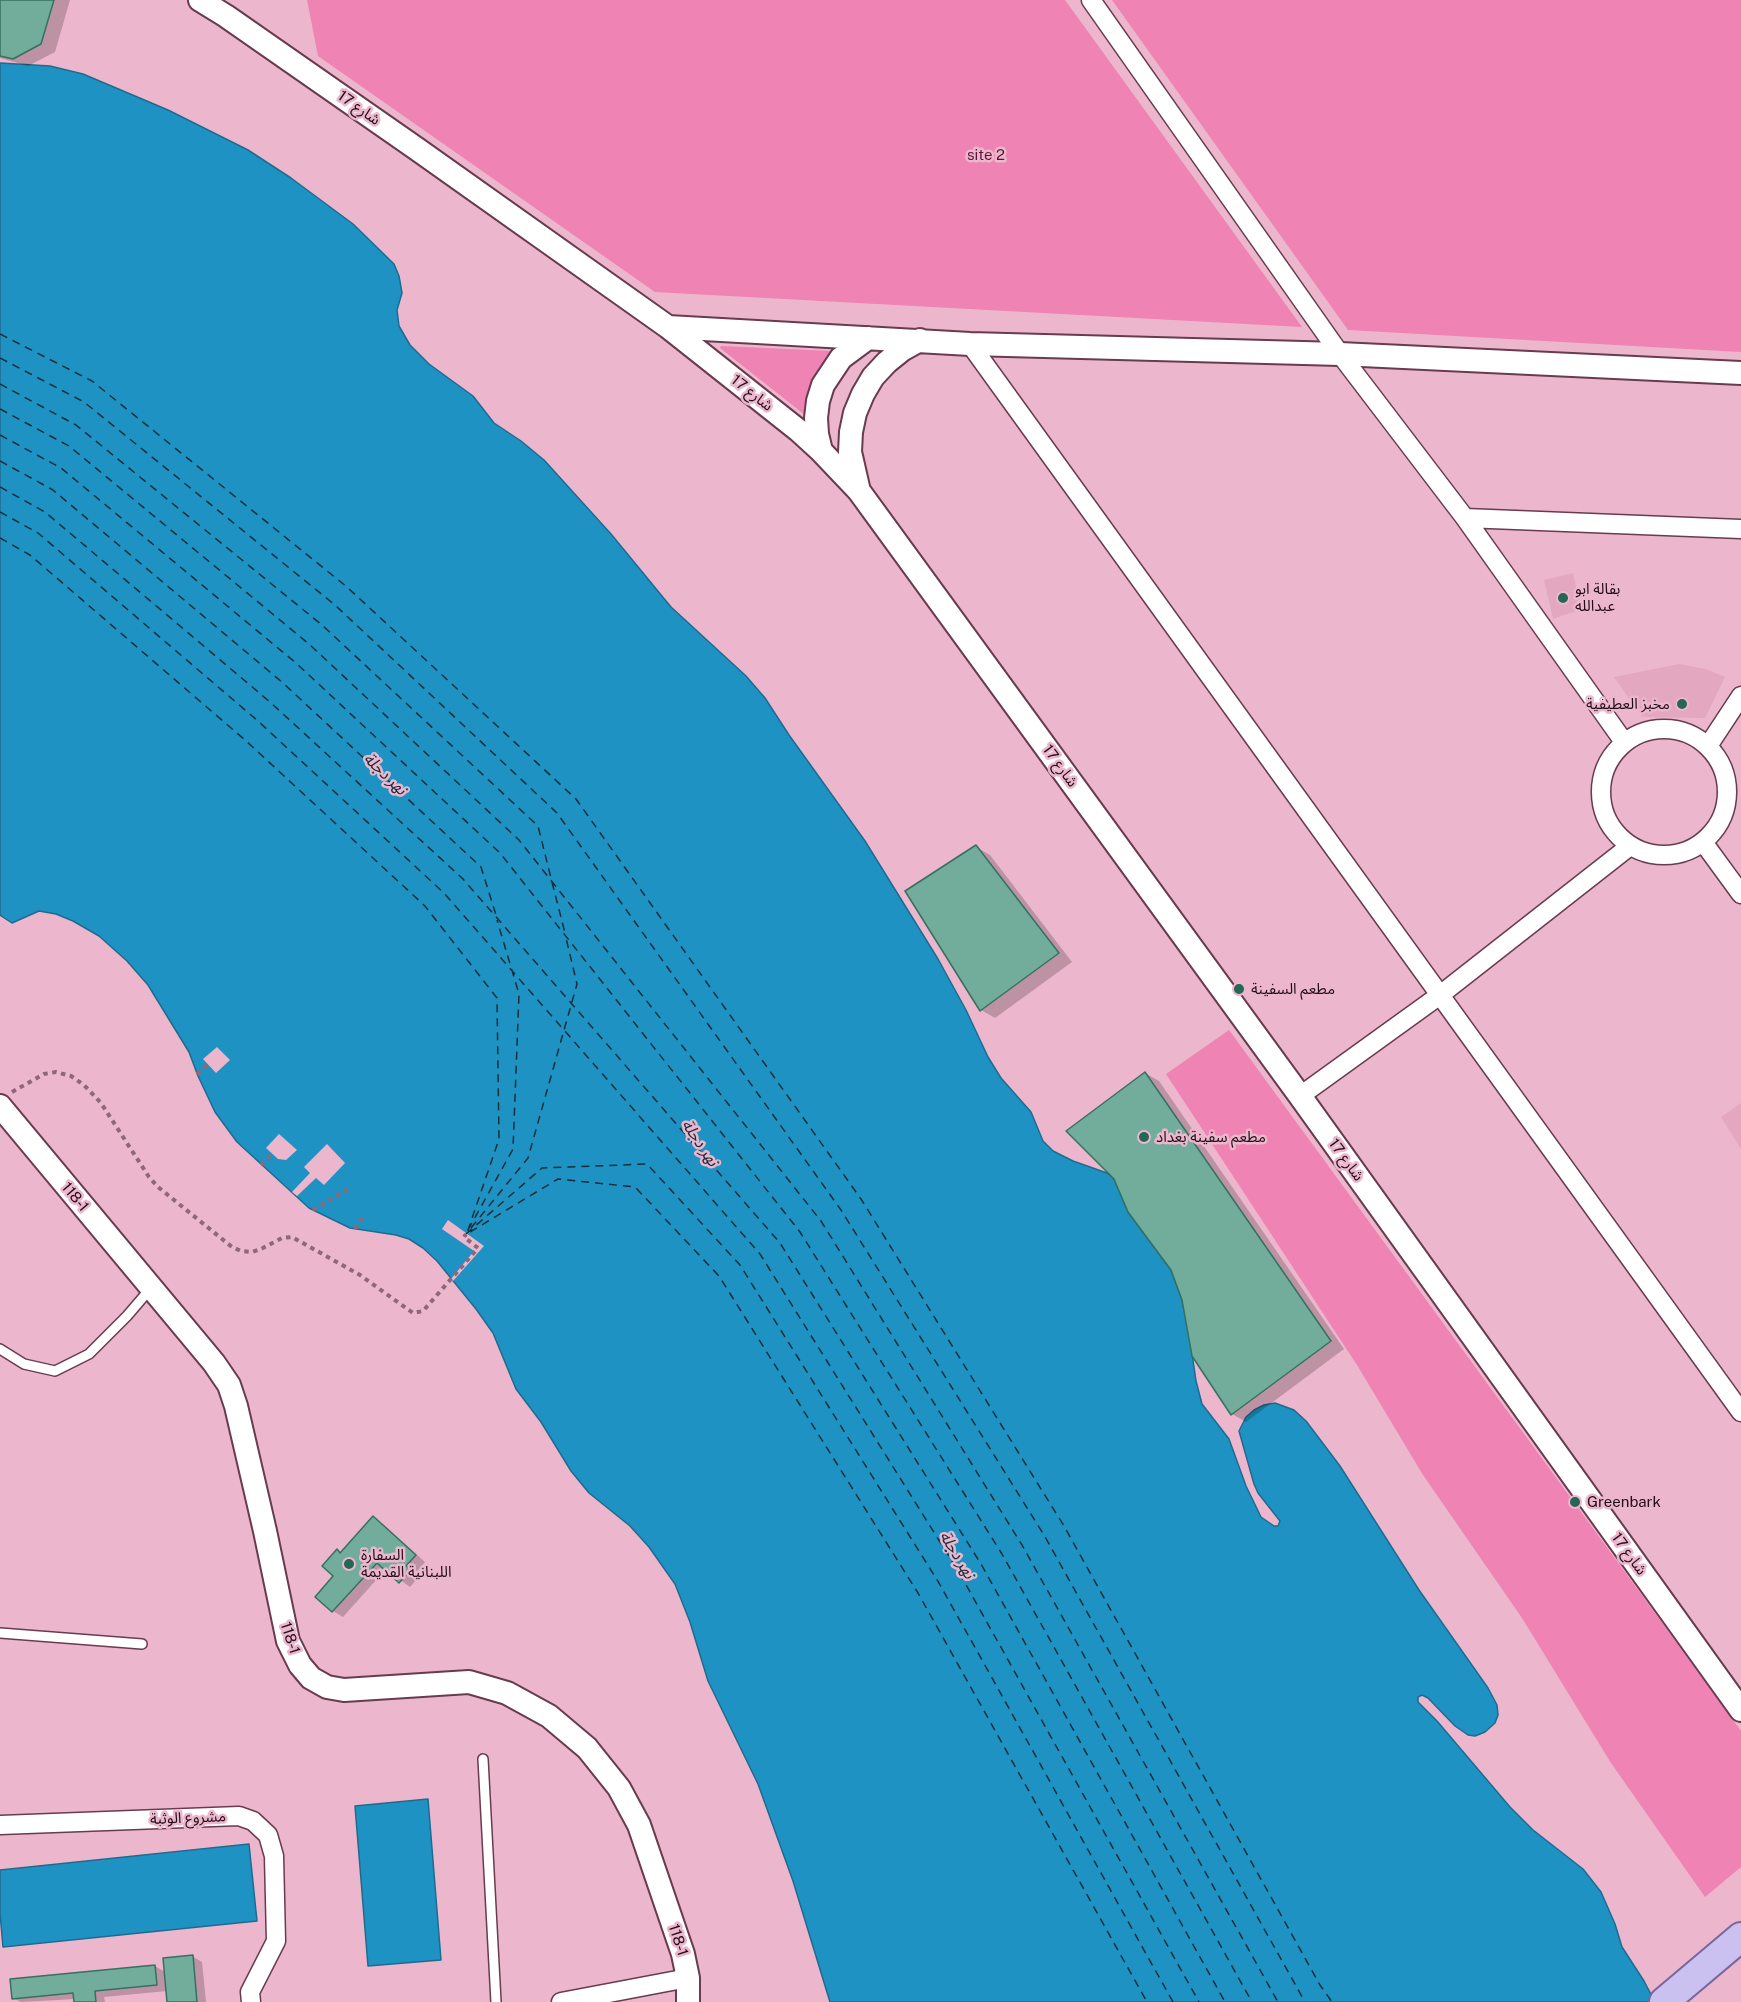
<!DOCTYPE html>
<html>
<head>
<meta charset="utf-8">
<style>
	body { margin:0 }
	canvas { display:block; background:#ecb6cc }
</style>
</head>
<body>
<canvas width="1741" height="2002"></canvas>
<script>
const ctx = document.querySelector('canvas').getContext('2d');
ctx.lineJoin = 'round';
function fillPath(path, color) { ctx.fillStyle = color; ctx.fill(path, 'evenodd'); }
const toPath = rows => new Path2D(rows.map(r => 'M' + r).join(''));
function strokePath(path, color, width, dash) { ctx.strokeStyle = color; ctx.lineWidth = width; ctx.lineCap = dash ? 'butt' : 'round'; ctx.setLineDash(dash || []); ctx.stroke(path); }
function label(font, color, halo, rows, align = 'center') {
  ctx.font = font + ' "Public Sans","Noto Sans Arabic",sans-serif'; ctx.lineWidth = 5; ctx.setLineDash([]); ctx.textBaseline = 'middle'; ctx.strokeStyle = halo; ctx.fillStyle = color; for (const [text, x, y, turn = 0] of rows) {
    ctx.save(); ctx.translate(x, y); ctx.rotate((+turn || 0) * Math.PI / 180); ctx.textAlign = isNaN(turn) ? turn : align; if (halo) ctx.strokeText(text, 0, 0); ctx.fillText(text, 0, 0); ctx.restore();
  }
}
fillPath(toPath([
	[1573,573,1581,609,1553,619,1544,580],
	[1679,664,1706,669,1725,677,1705,718,1642,717,1614,677],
	[1741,1103,1741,1149,1721,1117]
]), '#e4a7c0');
fillPath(toPath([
	[307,0,1065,0,1302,327,655,292,318,56],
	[1112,0,1741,0,1741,352,1348,330],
	[721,346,832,351,833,353,815,378,805,415,720,348],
	[1229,1030,1741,1731,1741,1867,1705,1897,1611,1763,1522,1618,1423,1475,1357,1365,1166,1074]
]), '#ee83b4');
const water = toPath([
	[0,63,50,66,83,74,168,110,248,150,291,178,353,224,394,264,399,276,402,293,397,310,399,326,410,345,429,364,473,396,494,423,521,441,544,460,611,534,671,607,746,676,765,698,789,735,865,841,938,959,966,1010,988,1057,1001,1078,1031,1112,1043,1141,1053,1151,1073,1161,1107,1173,1114,1179,1128,1212,1171,1270,1182,1300,1188,1326,1196,1381,1202,1404,1229,1439,1246,1486,1261,1517,1274,1526,1278,1526,1280,1521,1258,1493,1254,1484,1239,1431,1246,1417,1254,1410,1264,1405,1275,1403,1294,1410,1306,1421,1340,1466,1419,1590,1488,1688,1497,1705,1498,1715,1495,1723,1485,1732,1475,1736,1468,1735,1455,1726,1428,1698,1422,1695,1418,1697,1418,1702,1437,1721,1510,1807,1533,1830,1583,1869,1601,1892,1615,1924,1622,1947,1644,1981,1655,2002,830,2002,793,1881,758,1784,708,1681,690,1622,675,1584,649,1547,630,1526,589,1493,571,1471,541,1422,516,1389,493,1333,476,1309,437,1261,423,1248,409,1239,396,1235,350,1228,309,1208,237,1142,215,1112,198,1076,189,1052,148,985,127,961,99,936,73,921,56,914,39,911,12,923,0,915,0,63],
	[428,1799,441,1960,368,1966,355,1806,428,1799],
	[249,1844,257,1921,3,1947,0,1913,0,1870,249,1844]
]);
fillPath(water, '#1e93c3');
strokePath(water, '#1f6b8f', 1.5);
fillPath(toPath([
	[217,1047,230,1060,216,1073,203,1059],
	[279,1134,297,1150,286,1160,278,1159,266,1148],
	[327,1144,345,1163,324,1185,316,1178,297,1196,292,1192,310,1173,304,1167],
	[448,1220,484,1246,453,1281,451,1279,474,1251,442,1229]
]), '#ecb6cc');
fillPath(toPath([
	[0,0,70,0,55,52,28,66,0,58],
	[976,847,990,855,1072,962,995,1018,981,1010],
	[1145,1073,1159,1081,1344,1349,1246,1422,1232,1414,1172,1270],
	[373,1518,383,1524,425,1562,416,1573,420,1576,410,1587,386,1569,343,1617,333,1611,335,1576,341,1554],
	[192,1956,202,1962,206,2002,168,2002,167,1991,104,1997,105,2002,75,2002,75,1999,21,2002,13,1998,12,1980,155,1966,165,1972]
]), '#0003');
strokePath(toPath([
	[0,334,92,381,347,587,576,799,861,1199,1064,1526,1320,1985,1332,2002],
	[0,358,84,402,335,605,557,813,841,1210,1044,1535,1305,2002],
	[0,384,76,425,322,625,538,826,551,878],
	[0,409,69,446,309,644,519,840,821,1221,1022,1545,1278,2002],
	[0,435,61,468,296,663,500,853,800,1232,1002,1554,1252,2002],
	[0,461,53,490,283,683,481,867,496,915],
	[0,487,45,512,270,702,463,879,780,1243,981,1564,1225,2002],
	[0,512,38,533,258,721,444,893,760,1254,960,1574,1199,2002],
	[0,538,30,555,245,740,425,906,497,998,499,1139,467,1233],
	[552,882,565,933],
	[471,1228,528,1158,577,984,566,938],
	[468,1230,513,1149,519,994,497,920],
	[470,1232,558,1179,635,1187,719,1276,918,1593,1147,2002],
	[466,1234,542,1168,647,1164,740,1265,939,1583,1173,2002]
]), '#172e3a', 1.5, [8, 6]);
const building = toPath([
	[0,0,54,0,41,44,13,59,0,56,0,0],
	[976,845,1059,953,980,1011,905,891,976,845],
	[1145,1072,1331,1341,1231,1415,1192,1356,1182,1300,1171,1270,1128,1212,1114,1179,1066,1131,1145,1072],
	[373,1516,416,1555,406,1566,411,1570,399,1583,377,1563,332,1612,315,1597,333,1576,322,1566,337,1549,340,1553,373,1516],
	[193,1955,197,2002,167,2002,163,1958,193,1955],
	[155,1965,157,1985,95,1991,96,2002,74,2002,73,1993,12,1999,10,1979,155,1965]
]);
fillPath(building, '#71ad9a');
strokePath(building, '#357160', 1.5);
const service = toPath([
	[0,1349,24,1364,55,1371,89,1354,127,1316,151,1288],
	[0,1633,142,1644],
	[483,1759,496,2002]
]);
const minor = toPath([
	[1091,0,1340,354,1465,518,1624,742],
	[970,344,1741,1412],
	[1465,518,1741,529],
	'1601 792a63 63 0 1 1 126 0a63 63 0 1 1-126 0Z',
	[1708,746,1741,696],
	[1703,842,1741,894],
	[1300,1096,1440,995,1630,846],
	[0,1825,239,1816,253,1821,268,1835,274,1856,276,1941,250,1992,251,2002],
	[561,2002,688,1978]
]);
const tertiary = toPath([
	[200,0,226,16,417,149,668,327,798,430,821,451,859,491,1300,1096,1741,1710],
	[668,327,970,344,1340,354,1741,373],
	[821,451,817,434,816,418,818,401,823,385,841,358,868,338],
	[858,487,850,452,851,432,855,413,863,394,873,377,887,362,902,350,920,340],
	[0,1106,214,1363,229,1385,236,1406,265,1531,288,1641,300,1665,311,1678,327,1687,344,1690,469,1682,507,1693,549,1716,587,1748,619,1788,639,1825,683,1954,688,1978,688,2002]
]);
const primary = toPath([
	[1664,2002,1741,1937]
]);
strokePath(service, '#683b4f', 12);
strokePath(minor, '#683b4f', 21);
strokePath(tertiary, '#683b4f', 26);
strokePath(primary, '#77679d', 32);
strokePath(toPath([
	[197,1074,208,1064],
	[12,1092,44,1074,56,1072,71,1076,84,1085,101,1103,149,1177,158,1187,232,1247,241,1251,252,1252,261,1249,282,1238,292,1237,360,1275,413,1313,423,1311,478,1248,464,1237,466,1234],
	[261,1165,272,1154],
	[313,1210,351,1187],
	[355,1229,364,1216]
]), '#8e6878', 4, [4.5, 4.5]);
strokePath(service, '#fff', 9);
strokePath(minor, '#fff', 18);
strokePath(tertiary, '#fff', 22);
strokePath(primary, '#cac1f0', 28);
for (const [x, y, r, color] of [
	[1563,598,6,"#256654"],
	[1682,704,6,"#256654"],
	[1239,989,6,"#256654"],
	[1144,1137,6,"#256654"],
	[1575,1502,6,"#256654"],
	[349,1564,6,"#256654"]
]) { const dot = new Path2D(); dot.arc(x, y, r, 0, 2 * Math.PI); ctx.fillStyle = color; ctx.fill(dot); strokePath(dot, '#ecb6cc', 2); }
label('15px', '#210e16', '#ecb6cc', [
	["شارع 17",359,108,35],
	["شارع 17",752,393,38],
	["شارع 17",1060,766,54],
	["شارع 17",1346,1160,54],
	["118-1",75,1197,50],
	["شارع 17",1629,1554,54],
	["118-1",290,1638,72],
	["مشروع الوثبة",188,1818,-2],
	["118-1",678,1940,72]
]);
label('15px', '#5b153a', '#ecb6cc', [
	["site 2",986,155]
]);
label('15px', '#210e16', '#ecb6cc', [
	["بقالة ابو",1575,589],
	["عبدالله",1575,606],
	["مخبز العطيفية",1670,704,"right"],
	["مطعم السفينة",1251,989],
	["مطعم سفينة بغداد",1156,1137],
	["Greenbark",1587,1502],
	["السفارة",361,1555],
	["اللبنانية القديمة",361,1572]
], 'left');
label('italic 16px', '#172e3a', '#ecb6cc', [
	["نهر دجلة",385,774,44],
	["نهر دجلة",700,1143,56],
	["نهر دجلة",957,1555,59]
]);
</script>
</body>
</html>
